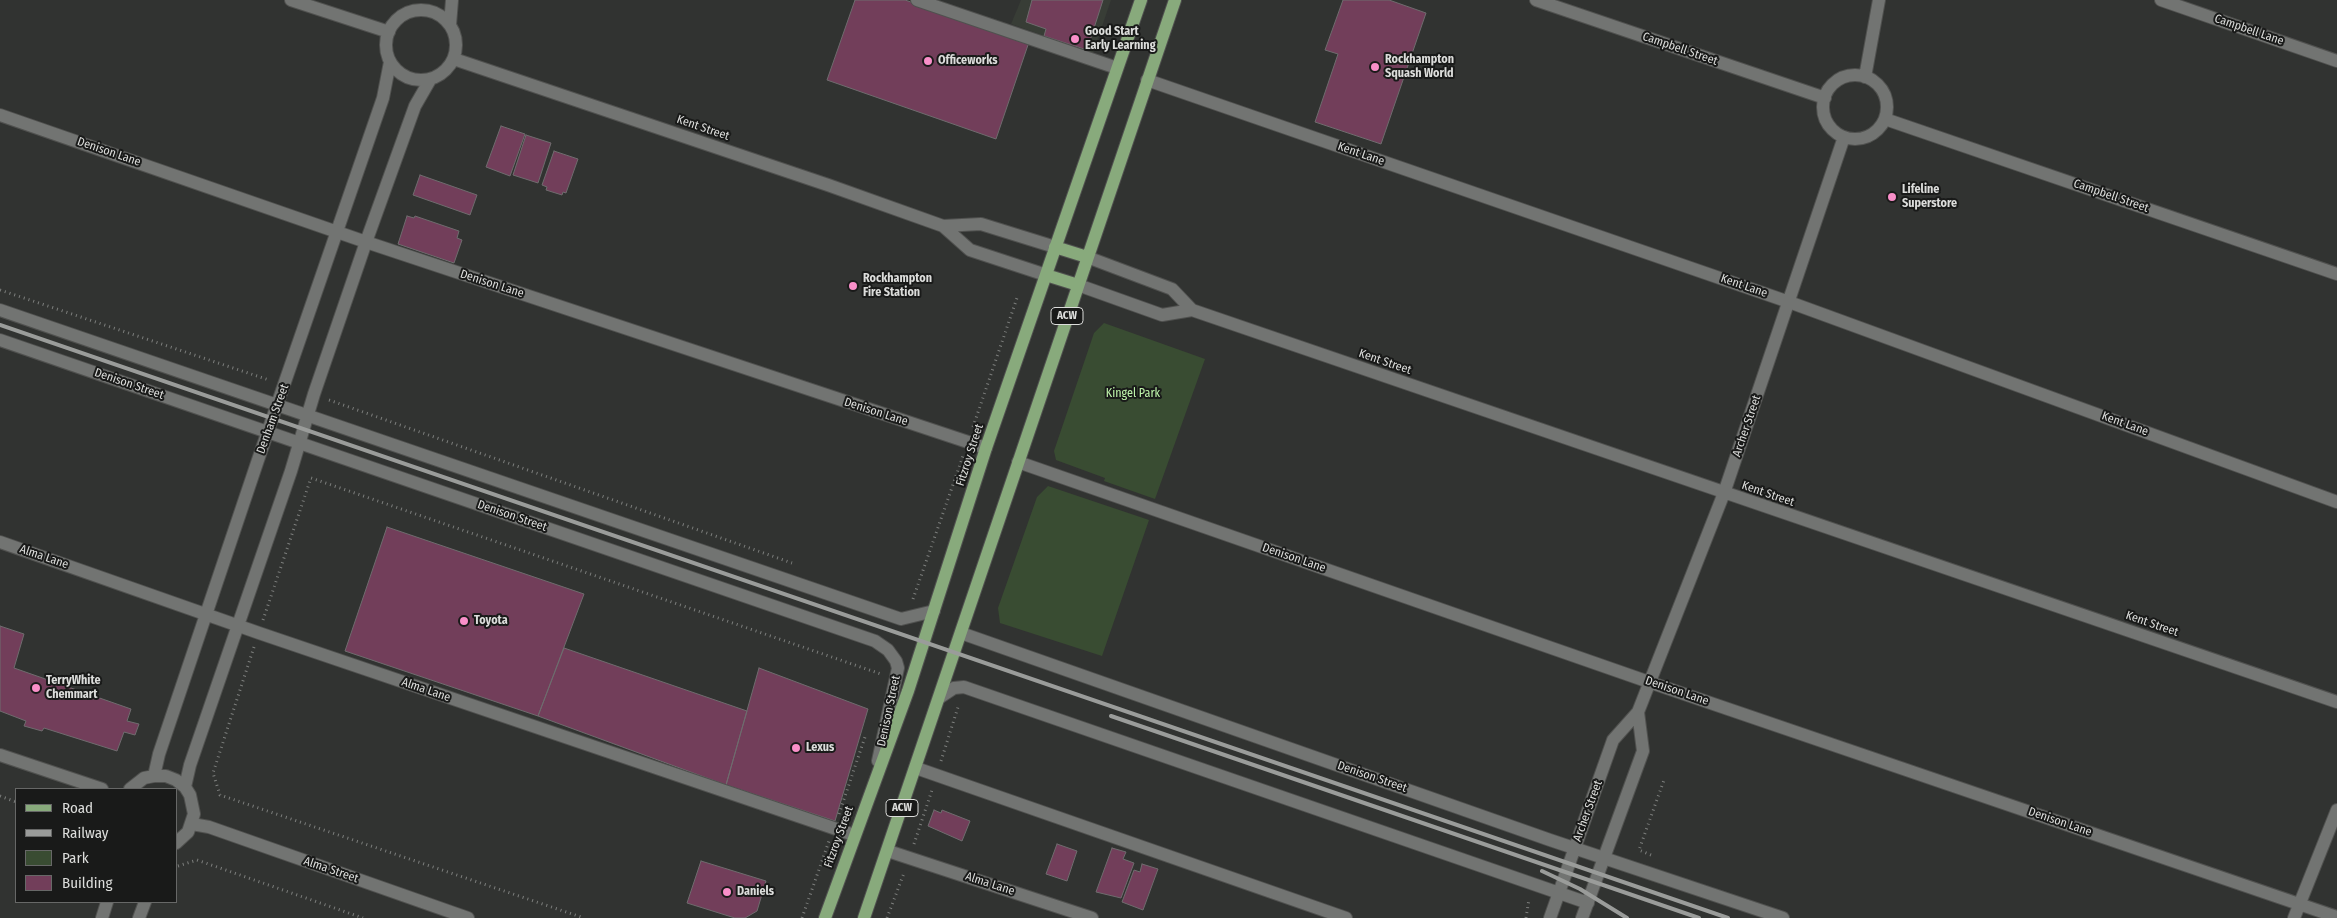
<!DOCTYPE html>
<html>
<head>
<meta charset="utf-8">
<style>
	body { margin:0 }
	#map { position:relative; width:2337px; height:918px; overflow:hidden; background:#313331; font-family:"Fira Sans Condensed",sans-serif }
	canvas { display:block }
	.legend { position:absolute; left:15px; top:788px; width:162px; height:115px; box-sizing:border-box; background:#191a19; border:1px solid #676867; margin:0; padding:6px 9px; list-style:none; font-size:15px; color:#dcdddb }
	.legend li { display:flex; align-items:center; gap:10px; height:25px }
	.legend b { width:25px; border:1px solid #676867 }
</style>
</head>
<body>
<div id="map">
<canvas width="2337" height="918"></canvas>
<ul class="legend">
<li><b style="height:6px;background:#88aa7c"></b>Road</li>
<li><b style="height:6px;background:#9a9c9a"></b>Railway</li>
<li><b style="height:14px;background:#394c32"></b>Park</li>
<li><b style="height:14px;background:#723e5a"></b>Building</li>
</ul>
</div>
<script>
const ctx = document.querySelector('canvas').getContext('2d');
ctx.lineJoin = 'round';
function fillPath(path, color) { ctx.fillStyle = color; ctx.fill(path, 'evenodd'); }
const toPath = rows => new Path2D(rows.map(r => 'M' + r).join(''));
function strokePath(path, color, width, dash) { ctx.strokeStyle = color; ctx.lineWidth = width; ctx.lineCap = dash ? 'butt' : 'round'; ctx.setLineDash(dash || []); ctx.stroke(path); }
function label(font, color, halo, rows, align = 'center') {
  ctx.font = font + ' "Fira Sans Condensed",sans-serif'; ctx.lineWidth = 4; ctx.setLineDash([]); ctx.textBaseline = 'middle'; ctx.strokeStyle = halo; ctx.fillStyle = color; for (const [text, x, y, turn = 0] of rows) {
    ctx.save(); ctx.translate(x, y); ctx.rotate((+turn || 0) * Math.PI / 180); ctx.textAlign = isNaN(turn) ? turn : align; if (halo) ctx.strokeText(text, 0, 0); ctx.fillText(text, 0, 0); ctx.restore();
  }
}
fillPath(toPath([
	[1021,0,1111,0,1093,53,1011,24]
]), '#383d36');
fillPath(toPath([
	[1104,323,1205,359,1155,499,1104,481,1105,478,1056,460,1054,451,1094,333],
	[1048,486,1149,520,1102,656,1000,623,998,608,1037,497]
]), '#394c32');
const building = toPath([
	[855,0,905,0,1029,42,996,139,827,80,855,0],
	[1032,0,1103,0,1087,50,1044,36,1046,29,1026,22,1032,0],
	[1343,0,1389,0,1426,13,1381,144,1315,122,1338,54,1325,50,1343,0],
	[501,126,525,134,510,176,486,167,501,126],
	[526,135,551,143,538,183,513,175,526,135],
	[554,151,578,159,566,193,563,192,562,195,546,190,547,187,542,185,554,151],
	[420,175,477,195,470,215,413,195,420,175],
	[407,216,414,218,415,216,459,231,457,238,462,240,454,263,398,244,407,216],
	[387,527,584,594,538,716,345,651,387,527],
	[0,626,24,634,14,668,131,709,127,721,139,724,135,735,124,732,117,751,44,728,42,731,24,726,26,721,0,711,0,626],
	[564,648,747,711,726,785,538,716,564,648],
	[759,668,868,709,835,821,726,785,759,668],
	[934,810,941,813,942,810,970,821,962,841,928,826,934,810],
	[1057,844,1077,851,1067,881,1046,874,1057,844],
	[1112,848,1126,852,1123,859,1134,863,1121,898,1096,892,1112,848],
	[701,861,766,881,757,911,745,918,735,918,687,903,701,861],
	[1142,864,1158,869,1143,910,1122,902,1134,870,1140,872,1142,864]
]);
fillPath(building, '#723e5a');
strokePath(building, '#6f6c6e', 1);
const minor = toPath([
	[291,0,389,32],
	[917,0,1117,68],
	[1536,0,1825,98],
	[2161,0,2337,61],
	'386 45a35 35 0 1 1 70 0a35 35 0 1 1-70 0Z',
	[450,25,452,0],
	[454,59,828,185,943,226,970,250,1046,275],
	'1823 107a32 32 0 1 1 64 0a32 32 0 1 1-64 0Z',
	[1865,77,1879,0],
	[1147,80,1789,302,2337,502],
	[0,115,366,242,986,448],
	[1885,119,2337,274],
	[943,226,981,224,1055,247],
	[1087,257,1172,289,1192,310,2337,702],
	[1078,285,1162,315,1192,310],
	[0,310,901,619,934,611],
	[0,340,875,641,888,650,896,661,898,668,878,761],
	[1018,462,1649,682,2337,917],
	[0,542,259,633,854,835],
	[961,633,1550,840,1783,918],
	[939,698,954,688,964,687,1588,903],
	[0,755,102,789],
	[916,768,1346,918],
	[154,776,159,754,258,460,383,98,390,62],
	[185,787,190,765,291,471,314,394,366,242,415,106,430,80],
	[130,789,144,778,154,776,166,776,176,780,185,787,190,795,194,814,188,832,176,843],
	[192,824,209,827,468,918],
	[888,851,1092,918],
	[102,918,107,902],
	[139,918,145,902],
	[1550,918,1613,740,1638,712,1724,493,1844,137],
	[1582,918,1643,751,1638,712],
	[2294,918,2337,810]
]);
const major = toPath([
	[1055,247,1087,257],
	[1046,275,1078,285],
	[825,918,908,691,986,448,1141,0],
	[864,918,1175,0]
]);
strokePath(minor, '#50514f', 14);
strokePath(major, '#50514f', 14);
strokePath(toPath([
	[0,290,269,380],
	[329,400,792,563],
	[973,427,1018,295],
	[913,599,963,456],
	[263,620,311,478,881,674],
	[254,647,213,773,220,795,584,918],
	[941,761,959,704],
	[0,796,16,802],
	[839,814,865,737],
	[914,844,932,790],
	[1651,855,1639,850,1664,780],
	[178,866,197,860,363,918],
	[802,918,829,841],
	[887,918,904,873],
	[1526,918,1529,899]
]), '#7d7f7d', 3, [1, 4]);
strokePath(minor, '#727472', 12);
strokePath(major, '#88aa7c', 12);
strokePath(toPath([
	[0,325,1728,918],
	[1111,716,1699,918],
	[1542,871,1580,889,1627,918]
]), '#9a9c9a', 4);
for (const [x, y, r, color] of [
	[1075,39,5,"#f98fc9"],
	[928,61,5,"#f98fc9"],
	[1375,67,5,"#f98fc9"],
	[1892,197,5,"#f98fc9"],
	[853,286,5,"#f98fc9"],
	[464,621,5,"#f98fc9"],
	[36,688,5,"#f98fc9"],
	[796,748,5,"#f98fc9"],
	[727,892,5,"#f98fc9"]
]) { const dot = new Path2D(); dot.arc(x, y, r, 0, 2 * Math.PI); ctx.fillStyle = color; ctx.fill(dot); strokePath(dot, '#191a19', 2); }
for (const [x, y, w] of [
	[1067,316,32],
	[902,808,32]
]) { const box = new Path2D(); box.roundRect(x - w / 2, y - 8.5, w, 17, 4); ctx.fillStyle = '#191a19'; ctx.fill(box); strokePath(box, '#dcdddb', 1); }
label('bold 11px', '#dcdddb', null, [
	["ACW",1067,316],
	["ACW",902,808]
]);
label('12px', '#dcdddb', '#191a19', [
	["Campbell Lane",2249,30,19],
	["Campbell Street",1680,49,19],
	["Kent Street",703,128,19],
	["Denison Lane",109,152,19],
	["Kent Lane",1361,154,19],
	["Campbell Street",2111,196,19],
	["Denison Lane",492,284,18],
	["Kent Lane",1744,286,19],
	["Kent Street",1385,362,19],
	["Denison Street",129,384,19],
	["Denison Lane",876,412,18],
	["Denham Street",273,419,-70],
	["Kent Lane",2125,424,20],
	["Archer Street",1747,426,-71],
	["Fitzroy Street",970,455,-72],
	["Kent Street",1768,494,19],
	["Denison Street",512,516,19],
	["Alma Lane",44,557,19],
	["Denison Lane",1294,558,19],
	["Kent Street",2152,624,19],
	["Alma Lane",426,690,19],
	["Denison Lane",1677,691,19],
	["Denison Street",889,711,-78],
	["Denison Street",1372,777,19],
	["Archer Street",1588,811,-70],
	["Denison Lane",2060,822,19],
	["Fitzroy Street",839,837,-70],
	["Alma Street",331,870,19],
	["Alma Lane",990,884,18]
]);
label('bold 12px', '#dcdddb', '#191a19', [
	["Good Start",1085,32],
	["Early Learning",1085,46],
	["Rockhampton",1385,60],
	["Squash World",1385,74],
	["Officeworks",938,61],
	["Lifeline",1902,190],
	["Superstore",1902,204],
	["Rockhampton",863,279],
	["Fire Station",863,293],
	["Toyota",474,621],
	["TerryWhite",46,681],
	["Chemmart",46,695],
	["Lexus",806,748],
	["Daniels",737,892]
], 'left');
label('12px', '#bff5ab', '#191a19', [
	["Kingel Park",1133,394]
]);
</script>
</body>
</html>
